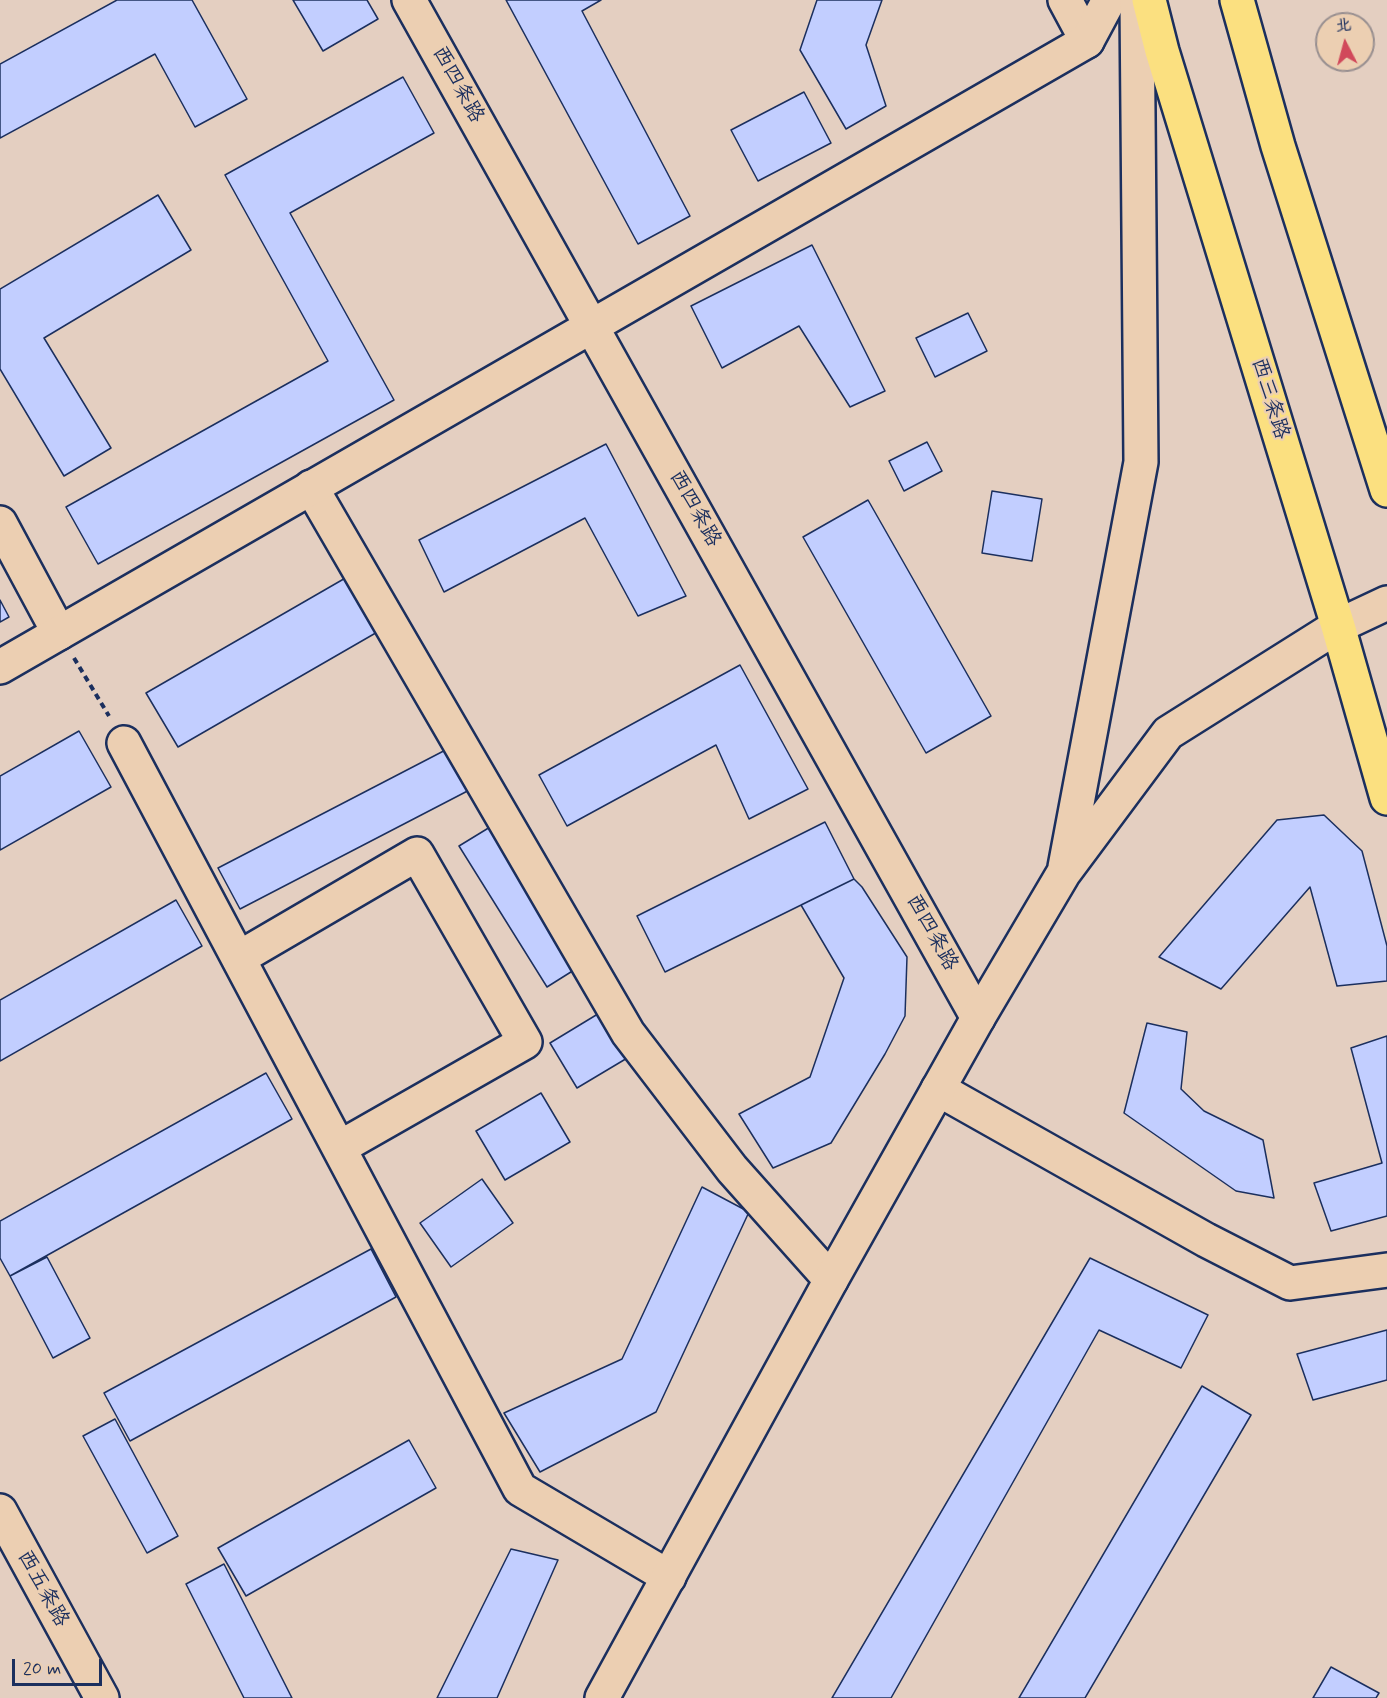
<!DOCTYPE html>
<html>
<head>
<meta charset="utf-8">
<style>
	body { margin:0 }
	#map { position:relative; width:1387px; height:1698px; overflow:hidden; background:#e4cfc1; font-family:Mynerve,"LXGW WenKai TC",sans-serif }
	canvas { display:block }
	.north { position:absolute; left:1315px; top:12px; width:60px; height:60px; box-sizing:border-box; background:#eccfb2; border:2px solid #988f90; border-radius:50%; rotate:354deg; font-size:16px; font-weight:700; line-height:24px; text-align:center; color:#1b2f5e }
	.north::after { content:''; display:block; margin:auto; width:21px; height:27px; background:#d1495b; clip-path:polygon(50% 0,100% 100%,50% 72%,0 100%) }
	.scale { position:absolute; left:12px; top:1659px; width:90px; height:27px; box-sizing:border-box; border:3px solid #1b2f5e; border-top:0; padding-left:8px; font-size:18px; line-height:21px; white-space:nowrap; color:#1b2f5e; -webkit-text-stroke:4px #eccfb2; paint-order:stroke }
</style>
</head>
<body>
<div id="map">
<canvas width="1387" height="1698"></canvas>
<div class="north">北</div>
<div class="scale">20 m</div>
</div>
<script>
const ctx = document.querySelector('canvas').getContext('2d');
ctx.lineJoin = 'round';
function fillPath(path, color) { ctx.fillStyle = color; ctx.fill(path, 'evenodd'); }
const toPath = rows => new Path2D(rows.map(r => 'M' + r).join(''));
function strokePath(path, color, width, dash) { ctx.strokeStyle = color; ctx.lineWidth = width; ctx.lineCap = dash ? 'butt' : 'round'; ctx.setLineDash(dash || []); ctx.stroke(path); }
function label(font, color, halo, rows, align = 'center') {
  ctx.font = font + ' Mynerve,"LXGW WenKai TC",sans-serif'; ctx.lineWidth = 4.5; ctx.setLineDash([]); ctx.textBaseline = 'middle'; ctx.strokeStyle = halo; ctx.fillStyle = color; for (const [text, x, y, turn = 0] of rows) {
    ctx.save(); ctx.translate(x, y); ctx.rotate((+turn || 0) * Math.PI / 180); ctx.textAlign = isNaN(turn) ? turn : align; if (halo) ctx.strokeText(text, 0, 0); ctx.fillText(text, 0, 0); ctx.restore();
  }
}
const building = toPath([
	[117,0,192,0,247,99,195,127,155,54,0,138,0,64,117,0],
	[293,0,367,0,378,19,323,51,293,0],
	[506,0,601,0,582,11,690,216,638,244,506,0],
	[817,0,882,0,866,45,886,106,846,129,800,50,817,0],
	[403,77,434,133,290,213,394,400,98,564,66,507,328,361,225,175,403,77],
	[804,92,831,143,758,181,731,130,804,92],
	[158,195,191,250,44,338,111,448,64,476,0,369,0,289,158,195],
	[812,245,885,391,850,407,799,326,722,368,691,306,812,245],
	[968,313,987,351,935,377,916,338,968,313],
	[927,442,942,471,904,491,889,461,927,442],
	[606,444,686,596,638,616,585,518,444,592,419,540,606,444],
	[992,491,1042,499,1032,561,982,553,992,491],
	[868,500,991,716,926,753,803,537,868,500],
	[361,569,393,623,178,747,146,693,361,569],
	[0,600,9,617,0,622,0,600],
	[740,665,808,789,749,819,716,745,567,826,539,775,740,665],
	[79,731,111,787,0,850,0,776,79,731],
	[459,743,481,784,240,909,218,868,459,743],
	[1324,815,1362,851,1387,946,1387,981,1337,986,1310,887,1221,989,1159,957,1277,820,1324,815],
	[825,822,854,879,665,972,637,916,825,822],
	[495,824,582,965,547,987,459,846,495,824],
	[854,879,862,887,907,957,905,1016,885,1054,831,1143,773,1168,739,1114,810,1077,844,978,801,905,854,879],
	[176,900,202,946,0,1061,0,1000,176,900],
	[611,1006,639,1051,577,1088,550,1043,611,1006],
	[1147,1023,1187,1032,1181,1089,1204,1111,1263,1140,1274,1198,1236,1191,1124,1113,1147,1023],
	[1387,1036,1387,1216,1331,1231,1314,1183,1382,1163,1351,1048,1387,1036],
	[266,1073,292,1119,10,1276,0,1258,0,1221,266,1073],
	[541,1093,570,1142,505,1180,476,1131,541,1093],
	[482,1179,513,1223,451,1267,420,1223,482,1179],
	[702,1187,749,1212,656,1412,540,1472,504,1413,622,1359,702,1187],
	[371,1249,396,1297,130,1441,104,1393,371,1249],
	[47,1257,90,1338,53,1358,10,1276,47,1257],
	[1090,1258,1208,1315,1181,1368,1099,1330,891,1698,832,1698,1090,1258],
	[1387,1330,1387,1380,1313,1400,1297,1354,1387,1330],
	[1202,1386,1251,1415,1085,1698,1019,1698,1202,1386],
	[115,1419,178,1536,147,1553,83,1436,115,1419],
	[409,1440,436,1488,246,1596,218,1548,409,1440],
	[511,1549,558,1560,497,1698,437,1698,511,1549],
	[224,1564,292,1698,244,1698,186,1584,224,1564],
	[1331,1667,1379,1693,1376,1698,1313,1698,1331,1667]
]);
fillPath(building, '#c2ceff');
strokePath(building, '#1b2f5e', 1.5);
const minor = toPath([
	[1065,0,1087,41],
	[311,487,628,1033,732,1169,831,1280],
	[0,523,59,633],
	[124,743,520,1489,669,1577],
	[239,958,417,854,525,1042,339,1148],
	[938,1089,1206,1240,1290,1283,1387,1270]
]);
const tertiary = toPath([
	[409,0,978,1018],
	[0,667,1087,41,1109,0],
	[0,1511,102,1698]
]);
const secondary = toPath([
	[1065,867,1141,462,1137,0],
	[602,1698,831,1280,978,1018,1063,874,1168,733,1338,626,1387,603]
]);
const primary = toPath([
	[1149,0,1162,51,1338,626,1387,798],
	[1237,0,1278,146,1387,490]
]);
strokePath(minor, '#1b2f5e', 38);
strokePath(tertiary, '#1b2f5e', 38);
strokePath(secondary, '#1b2f5e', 38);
strokePath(primary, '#1b2f5e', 38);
strokePath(toPath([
	[74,658,109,716]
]), '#1b2f5e', 4, [6, 4.5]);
strokePath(minor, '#eccfb2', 33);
strokePath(tertiary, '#eccfb2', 33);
strokePath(secondary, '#eccfb2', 33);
strokePath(primary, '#fbe080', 33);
label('21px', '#1b2f5e', '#eccfb2', [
	["西四条路",457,85,61],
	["西三条路",1269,399,73],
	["西四条路",694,509,61],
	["西四条路",931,933,61],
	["西五条路",42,1589,61]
]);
</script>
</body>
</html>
